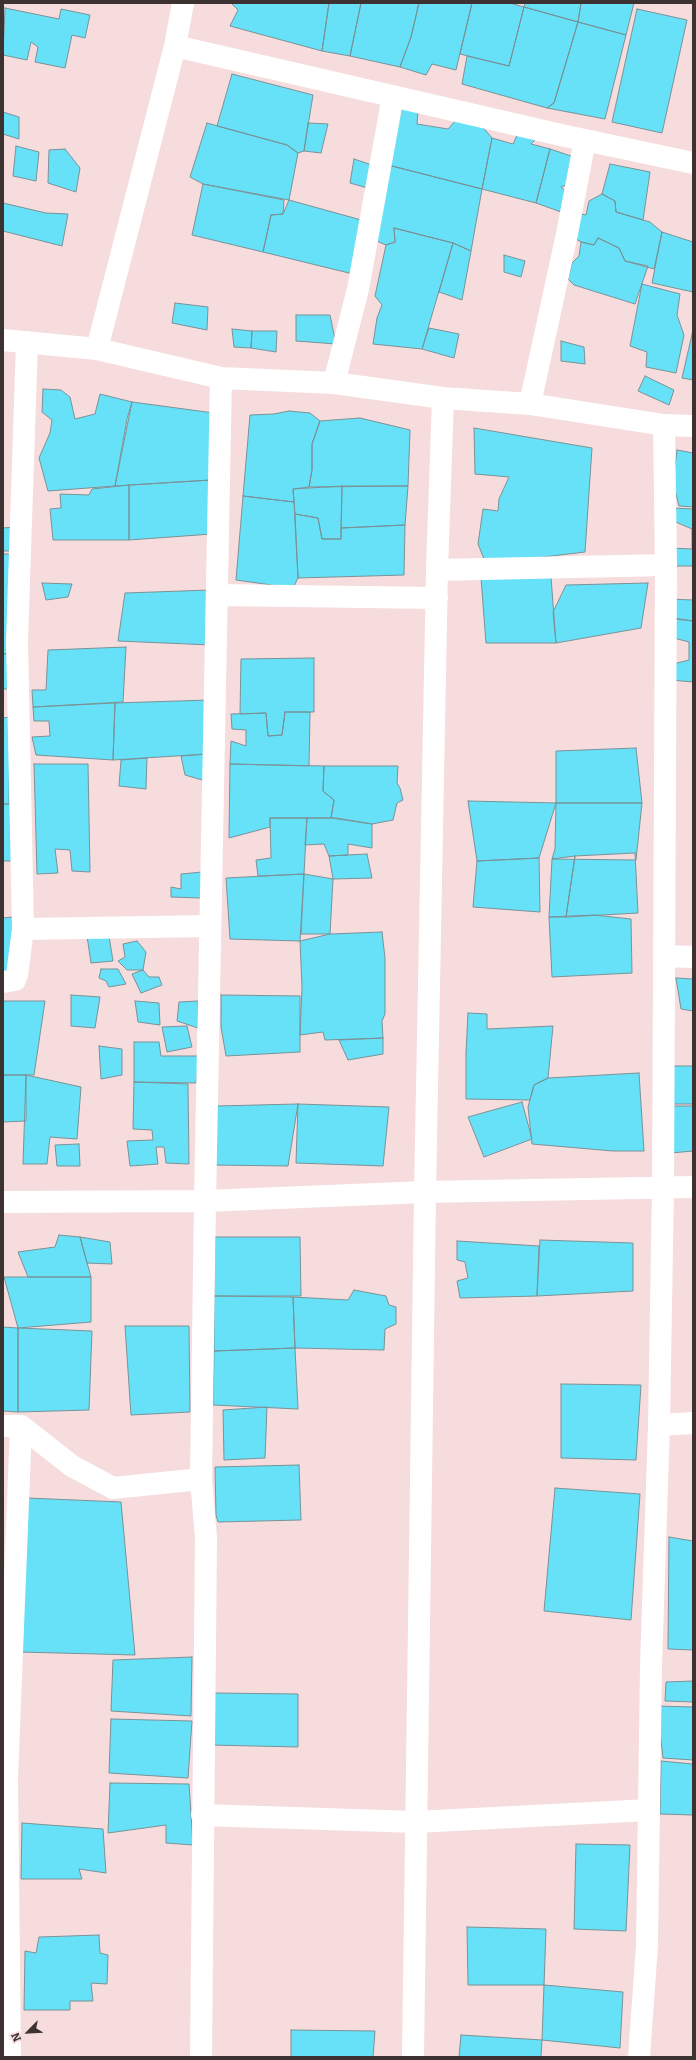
<!DOCTYPE html>
<html>
<head>
<meta charset="utf-8">
<style>
	body { margin:0 }
	#map { position:relative; width:696px; height:2060px; overflow:hidden; background:#f6dcdc; font-family:Bitter,serif }
	canvas { display:block }
	.frame { position:absolute; inset:0; border:4px solid #3c3232; pointer-events:none }
	.north { position:absolute; left:8px; top:2012px; width:40px; height:40px; -webkit-text-stroke:3px #f6dcdc; paint-order:stroke; rotate:246deg; font-size:11px; font-weight:700; line-height:16px; text-align:center; color:#3c3232 }
	.north::after { content:''; display:block; margin:auto; width:14px; height:18px; background:#3c3232; clip-path:polygon(50% 0,100% 100%,50% 72%,0 100%) }
</style>
</head>
<body>
<div id="map">
<canvas width="696" height="2060"></canvas>
<div class="frame"></div>
<div class="north">N</div>
</div>
<script>
const ctx = document.querySelector('canvas').getContext('2d');
ctx.lineJoin = 'round';
function fillPath(path, color) { ctx.fillStyle = color; ctx.fill(path, 'evenodd'); }
const toPath = rows => new Path2D(rows.map(r => 'M' + r).join(''));
function strokePath(path, color, width, dash) { ctx.strokeStyle = color; ctx.lineWidth = width; ctx.lineCap = dash ? 'butt' : 'round'; ctx.setLineDash(dash || []); ctx.stroke(path); }
const building = toPath([
	[231,3,329,3,322,51,230,26,238,10,231,3],
	[329,3,361,3,350,56,322,51,329,3],
	[361,3,419,3,411,37,400,67,350,56,361,3],
	[419,3,472,3,456,70,432,64,426,75,400,67,411,37,419,3],
	[472,3,510,3,524,7,509,66,460,54,472,3],
	[525,3,581,3,578,22,524,7,525,3],
	[581,3,634,3,626,35,578,22,581,3],
	[524,7,578,22,554,103,547,108,462,84,467,56,509,66,524,7],
	[5,8,59,19,61,9,90,15,85,38,72,35,65,68,35,62,38,47,31,42,27,60,3,55,5,8],
	[637,9,687,20,662,133,612,122,637,9],
	[578,22,626,35,605,119,547,108,554,103,578,22],
	[232,74,313,95,304,151,298,153,287,145,217,126,232,74],
	[402,108,418,111,417,124,448,129,457,119,481,125,492,138,482,189,388,165,402,108],
	[3,112,19,117,19,139,3,134,3,112],
	[207,123,287,145,298,153,289,200,203,184,190,177,207,123],
	[308,123,328,124,321,153,304,151,308,123],
	[518,133,535,140,531,144,550,149,536,203,482,189,492,138,513,144,518,133],
	[16,146,39,152,36,181,13,176,16,146],
	[65,149,80,168,76,192,48,183,49,150,65,149],
	[550,149,577,158,570,184,561,187,569,194,564,213,536,203,550,149],
	[354,159,375,166,371,189,350,183,354,159],
	[610,164,650,172,643,220,616,212,615,201,602,194,610,164],
	[388,165,482,189,471,251,453,243,394,228,395,242,386,245,372,239,388,165],
	[203,184,284,200,283,214,271,215,263,252,192,235,203,184],
	[602,194,615,201,616,212,650,222,662,232,654,269,625,261,619,248,598,238,594,245,581,242,571,236,576,213,586,215,589,201,602,194],
	[289,200,365,221,353,274,263,252,271,215,283,214,289,200],
	[3,203,46,213,68,214,62,246,3,231,3,203],
	[394,228,453,243,422,349,373,344,377,318,382,305,375,296,386,245,395,242,394,228],
	[662,232,693,242,693,292,652,283,662,232],
	[598,238,619,248,625,261,648,266,635,304,574,285,568,279,572,263,579,256,581,242,594,245,598,238],
	[453,243,471,251,462,300,439,292,453,243],
	[504,255,525,261,521,277,504,272,504,255],
	[642,284,680,294,677,315,684,335,676,373,646,367,647,352,630,346,642,284],
	[175,303,208,307,207,330,172,323,175,303],
	[296,315,330,315,336,344,296,341,296,315],
	[429,328,459,334,454,358,422,349,429,328],
	[232,329,252,331,251,348,234,347,232,329],
	[693,330,693,380,682,378,693,330],
	[252,331,277,331,276,352,251,348,252,331],
	[561,341,584,347,585,364,561,361,561,341],
	[645,376,674,390,669,405,638,391,645,376],
	[43,389,61,390,70,397,75,419,95,414,100,394,132,402,115,486,48,491,39,458,50,433,52,420,42,412,43,389],
	[132,402,214,413,211,480,115,486,127,419,132,402],
	[289,411,310,413,320,421,312,444,312,470,309,487,293,489,294,502,243,496,250,415,274,414,289,411],
	[360,418,410,430,408,486,309,487,312,470,312,444,320,421,360,418],
	[474,428,592,448,585,552,486,564,478,544,483,509,498,511,499,499,509,477,475,474,474,428],
	[677,450,693,453,693,507,679,506,673,482,677,450],
	[211,480,212,534,129,540,129,485,211,480],
	[129,485,129,540,53,540,50,509,61,508,60,494,89,495,92,489,129,485],
	[342,486,341,539,322,539,318,518,295,514,293,489,342,486],
	[342,486,408,486,405,525,341,528,342,486],
	[243,496,294,502,298,578,293,588,236,580,243,496],
	[672,508,693,509,693,566,675,566,671,548,692,549,692,529,671,520,672,508],
	[295,514,318,518,322,539,341,539,341,528,405,525,404,575,298,578,295,514],
	[15,527,13,551,3,551,3,528,15,527],
	[3,554,14,554,11,653,3,654,3,554],
	[551,577,556,643,486,643,481,578,551,577],
	[42,583,72,584,68,597,46,600,42,583],
	[648,583,641,628,556,643,553,612,566,585,648,583],
	[210,590,211,645,118,641,125,593,210,590],
	[667,599,693,600,693,621,674,619,667,599],
	[667,617,693,621,693,682,671,680,673,664,689,660,689,642,666,636,667,617],
	[126,647,123,702,33,707,32,690,46,690,48,650,126,647],
	[11,653,12,689,3,689,3,654,11,653],
	[314,658,314,712,285,712,282,735,268,736,266,713,240,714,241,659,314,658],
	[209,700,207,754,113,760,115,703,209,700],
	[115,703,113,760,36,755,32,737,50,736,49,721,34,721,33,707,115,703],
	[285,712,310,712,309,766,230,764,231,741,246,746,246,730,232,729,231,714,266,713,268,736,282,735,285,712],
	[10,717,9,804,3,804,3,718,10,717],
	[636,748,642,803,556,803,556,751,636,748],
	[207,754,209,782,185,775,181,756,207,754],
	[147,758,146,789,119,786,121,760,147,758],
	[34,764,88,764,90,872,72,871,70,850,55,849,58,873,37,874,34,764],
	[230,764,324,766,323,791,334,800,331,818,270,818,270,827,229,838,230,764],
	[324,766,398,766,397,783,400,788,403,800,397,803,393,820,372,824,331,818,334,800,323,791,324,766],
	[468,801,556,803,539,858,477,861,468,801],
	[556,803,642,803,636,860,552,859,555,849,556,803],
	[3,804,13,804,14,861,3,861,3,804],
	[270,818,307,818,304,874,258,876,256,860,271,858,270,818],
	[307,818,336,818,372,824,372,848,348,844,348,855,329,856,324,844,305,845,307,818],
	[635,853,638,913,566,917,575,856,635,853],
	[367,854,372,878,333,879,329,856,367,854],
	[575,856,566,917,549,917,552,859,575,856],
	[539,858,540,912,473,907,477,861,539,858],
	[202,872,201,898,171,897,171,887,181,889,181,874,202,872],
	[304,874,300,941,230,939,226,878,304,874],
	[304,874,333,879,330,934,301,934,304,874],
	[594,915,631,919,632,973,552,977,549,917,594,915],
	[13,917,11,974,3,974,3,918,13,917],
	[382,932,385,958,385,1014,382,1021,383,1038,325,1040,323,1032,300,1035,302,987,300,941,330,934,382,932],
	[87,936,109,936,113,961,91,963,87,936],
	[137,941,146,952,143,970,127,970,118,961,125,957,123,944,137,941],
	[101,969,118,969,126,984,109,987,106,981,99,978,101,969],
	[143,970,149,977,159,977,162,985,141,993,132,974,143,970],
	[676,978,693,979,693,1011,681,1009,676,978],
	[71,995,100,997,95,1028,71,1026,71,995],
	[221,995,300,996,300,1052,226,1056,221,1027,221,995],
	[3,1001,45,1001,34,1075,3,1075,3,1001],
	[135,1001,159,1003,160,1025,138,1022,135,1001],
	[198,1001,198,1028,177,1021,179,1002,198,1001],
	[468,1013,487,1014,487,1029,553,1026,548,1078,534,1085,530,1100,466,1099,466,1053,468,1013],
	[187,1026,192,1047,167,1052,162,1027,187,1026],
	[383,1038,383,1054,348,1060,339,1040,383,1038],
	[134,1042,159,1042,161,1056,200,1056,196,1083,134,1082,134,1042],
	[99,1046,122,1049,122,1075,101,1079,99,1046],
	[673,1066,693,1066,693,1104,668,1104,673,1066],
	[639,1073,644,1151,613,1151,532,1144,528,1107,534,1085,548,1078,639,1073],
	[3,1075,26,1075,26,1121,3,1122,3,1075],
	[26,1075,81,1087,77,1139,50,1137,47,1164,23,1164,26,1075],
	[134,1082,188,1084,189,1164,166,1163,164,1147,156,1147,158,1164,130,1166,127,1141,153,1140,152,1130,133,1129,134,1082],
	[522,1102,532,1139,484,1157,468,1117,522,1102],
	[298,1104,288,1166,213,1165,216,1106,298,1104],
	[298,1104,389,1107,383,1166,296,1163,298,1104],
	[668,1106,693,1106,693,1151,671,1153,668,1106],
	[79,1144,80,1166,57,1166,55,1145,79,1144],
	[59,1235,80,1237,91,1277,28,1277,18,1252,55,1247,59,1235],
	[80,1237,110,1242,112,1264,87,1263,80,1237],
	[215,1237,300,1237,301,1296,214,1296,215,1237],
	[540,1240,633,1243,633,1291,537,1296,540,1240],
	[457,1241,539,1246,537,1296,460,1298,457,1281,468,1278,465,1262,457,1260,457,1241],
	[4,1277,91,1277,91,1322,18,1328,4,1277],
	[354,1290,386,1296,389,1305,396,1307,396,1324,385,1329,384,1350,295,1348,293,1297,348,1300,354,1290],
	[214,1296,293,1297,295,1348,214,1351,214,1296],
	[125,1326,189,1326,190,1412,131,1415,125,1326],
	[3,1327,18,1328,18,1412,3,1411,3,1327],
	[18,1328,92,1331,89,1410,18,1412,18,1328],
	[295,1348,298,1409,213,1405,214,1351,295,1348],
	[561,1384,641,1385,636,1460,561,1458,561,1384],
	[267,1407,265,1458,224,1460,223,1410,267,1407],
	[299,1465,301,1520,218,1522,216,1515,215,1467,299,1465],
	[555,1488,640,1494,631,1620,544,1611,555,1488],
	[27,1498,121,1502,135,1655,20,1652,27,1498],
	[669,1537,693,1541,693,1650,668,1649,669,1537],
	[192,1657,191,1716,111,1711,113,1660,192,1657],
	[693,1681,693,1702,665,1701,666,1682,693,1681],
	[212,1693,298,1694,298,1747,211,1745,212,1693],
	[657,1706,693,1707,693,1760,663,1758,657,1706],
	[111,1719,192,1721,188,1778,109,1773,111,1719],
	[661,1761,693,1764,693,1815,660,1814,661,1761],
	[110,1783,189,1784,193,1845,166,1843,166,1825,108,1833,110,1783],
	[22,1823,103,1829,106,1873,79,1869,82,1879,21,1879,22,1823],
	[576,1844,630,1845,626,1931,574,1929,576,1844],
	[467,1927,546,1929,544,1985,468,1985,467,1927],
	[99,1935,100,1953,108,1955,107,1984,91,1983,93,2001,70,2001,70,2010,24,2010,25,1951,36,1953,39,1937,99,1935],
	[544,1985,623,1992,620,2048,542,2040,544,1985],
	[291,2030,375,2031,373,2057,291,2057,291,2030],
	[461,2035,542,2040,541,2057,459,2057,461,2035]
]);
fillPath(building, '#67e1f8');
strokePath(building, '#799297', 1);
strokePath(toPath([
	[175,46,561,135,693,163],
	[3,340,97,349,221,378,334,383,443,398,530,404,664,425,693,426],
	[97,349,175,46,183,3],
	[334,383,358,289,393,96],
	[530,404,567,234,585,140],
	[437,570,666,565],
	[217,595,437,598],
	[23,929,210,926],
	[664,956,693,957],
	[3,982,15,980,17,975,23,929,17,641,27,342],
	[3,1202,205,1201,425,1192,693,1187],
	[659,1425,693,1423],
	[3,1426,21,1426,72,1466,113,1488,201,1479],
	[202,1815,416,1822,649,1810],
	[10,2057,7,1778,21,1426],
	[201,2057,206,1538,201,1479,205,1201,221,378],
	[413,2057,425,1192,437,570,443,398],
	[639,2057,647,1945,651,1666,659,1425,663,1187,666,565,664,425]
]), '#fff', 22);
</script>
</body>
</html>
